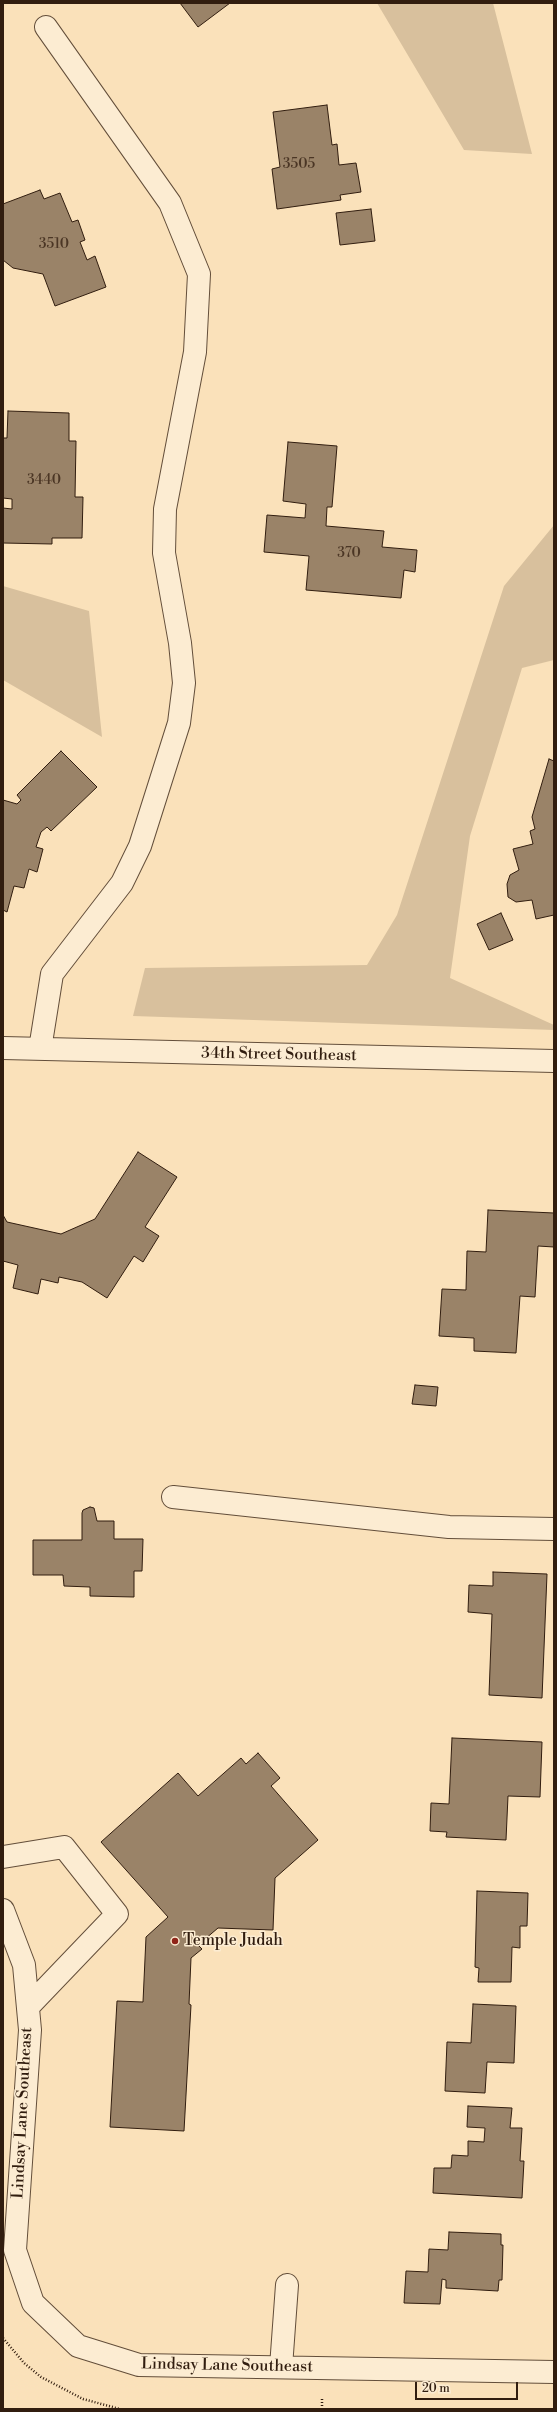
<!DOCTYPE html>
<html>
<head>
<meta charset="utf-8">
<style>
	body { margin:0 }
	#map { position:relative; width:557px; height:2412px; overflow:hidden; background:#fae1ba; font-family:"Libre Bodoni",serif }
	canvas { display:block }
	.frame { position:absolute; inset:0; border:4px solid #311d0f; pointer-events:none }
	.scale { position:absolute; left:415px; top:2382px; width:103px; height:18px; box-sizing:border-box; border:2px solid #311d0f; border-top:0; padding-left:5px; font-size:12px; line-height:14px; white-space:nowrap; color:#311d0f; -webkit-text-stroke:3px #fcecd2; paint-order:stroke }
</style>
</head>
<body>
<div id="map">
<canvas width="557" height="2412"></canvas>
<div class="frame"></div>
<div class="scale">20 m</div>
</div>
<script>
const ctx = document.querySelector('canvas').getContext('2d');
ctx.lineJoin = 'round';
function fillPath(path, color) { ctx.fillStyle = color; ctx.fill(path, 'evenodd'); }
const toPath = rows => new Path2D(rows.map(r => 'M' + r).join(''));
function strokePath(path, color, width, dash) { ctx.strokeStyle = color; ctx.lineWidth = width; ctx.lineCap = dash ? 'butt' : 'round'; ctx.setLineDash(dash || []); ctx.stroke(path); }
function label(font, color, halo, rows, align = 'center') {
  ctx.font = font + ' "Libre Bodoni",serif'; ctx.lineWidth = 3; ctx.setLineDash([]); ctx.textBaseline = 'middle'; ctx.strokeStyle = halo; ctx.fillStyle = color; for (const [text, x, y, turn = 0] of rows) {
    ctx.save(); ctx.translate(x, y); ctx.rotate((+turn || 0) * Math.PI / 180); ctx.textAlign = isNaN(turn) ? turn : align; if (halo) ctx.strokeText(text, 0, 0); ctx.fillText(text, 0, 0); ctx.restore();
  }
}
fillPath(toPath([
	[377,3,493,3,532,154,464,150],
	[554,525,554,660,522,668,470,836,450,978,554,1025,554,1030,133,1016,145,968,367,965,397,915,504,586],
	[3,586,89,611,102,737,3,680]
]), '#d8c09d');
const building = toPath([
	[180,3,230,3,198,27,180,3],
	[327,105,332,145,337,144,339,165,356,163,361,192,340,195,341,200,277,209,272,169,280,167,273,112,327,105],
	[40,190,44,199,60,193,72,222,78,220,85,240,80,242,87,260,95,256,106,287,55,306,43,274,13,268,3,260,3,204,40,190],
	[371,209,375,241,340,245,336,213,371,209],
	[8,411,69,413,69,441,76,441,75,497,83,497,82,538,52,538,52,544,3,543,3,508,12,509,12,499,3,498,3,438,7,438,8,411],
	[288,442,337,446,332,507,327,507,326,526,384,531,382,547,417,550,415,572,404,570,401,598,306,590,309,556,264,552,267,515,305,518,306,504,283,501,288,442],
	[61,751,97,787,51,831,47,827,41,832,36,847,43,849,37,872,29,869,24,888,14,886,7,912,3,910,3,800,17,804,21,800,17,795,61,751],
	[549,759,554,761,554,915,536,919,532,900,516,902,508,897,507,884,510,875,519,870,513,849,533,844,530,831,535,829,532,817,549,759],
	[501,913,513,940,489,950,477,924,501,913],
	[138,1152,177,1177,145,1227,159,1236,143,1262,134,1256,107,1298,82,1282,59,1277,58,1283,41,1279,38,1294,13,1288,18,1265,3,1261,3,1215,7,1222,61,1234,95,1219,138,1152],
	[488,1210,554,1213,554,1247,538,1246,535,1297,520,1296,516,1353,474,1351,474,1338,439,1336,442,1289,466,1290,467,1251,486,1252,488,1210],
	[415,1385,438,1387,436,1406,412,1404,415,1385],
	[90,1507,94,1508,97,1521,114,1521,114,1539,143,1539,142,1571,134,1571,134,1597,90,1596,90,1587,64,1586,63,1575,33,1575,33,1540,82,1540,82,1513,83,1510,90,1507],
	[493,1572,547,1574,542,1698,489,1695,492,1614,468,1612,469,1585,493,1586,493,1572],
	[452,1738,542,1742,540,1797,508,1796,506,1840,446,1837,447,1832,430,1831,431,1803,449,1804,452,1738],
	[258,1753,280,1778,271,1786,318,1840,275,1878,273,1930,218,1928,198,1945,202,1949,191,1958,189,2004,191,2005,184,2131,110,2127,117,2001,143,2002,146,1937,168,1917,101,1842,178,1773,198,1796,241,1758,246,1764,258,1753],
	[477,1891,528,1893,527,1926,520,1926,520,1948,512,1947,511,1982,478,1982,479,1968,475,1967,477,1891],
	[473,2004,516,2006,514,2063,487,2062,485,2093,445,2091,447,2042,471,2043,473,2004],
	[468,2106,512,2108,510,2128,522,2128,520,2161,524,2161,522,2198,433,2193,434,2168,451,2168,452,2155,468,2156,468,2141,484,2142,485,2128,467,2127,468,2106],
	[449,2232,501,2234,501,2245,503,2245,502,2280,499,2280,498,2291,446,2288,446,2280,442,2279,440,2304,404,2303,406,2271,428,2272,429,2249,448,2250,449,2232]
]);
fillPath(building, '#9a8368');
strokePath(building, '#311d0f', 1);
const minor = toPath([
	[3,1048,554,1061],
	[40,1049,52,974,122,883,140,846,179,723,184,683,180,643,164,553,165,509,195,352,199,274,170,203,46,27],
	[173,1497,449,1527,554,1529],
	[3,1857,64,1847,117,1914,28,2007],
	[3,1910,24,1965,30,2030,15,2250,33,2303,78,2346,139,2365,554,2372],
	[281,2367,287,2285]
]);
strokePath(minor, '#634e3a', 24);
strokePath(toPath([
	[3,2338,24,2363,41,2377,83,2399,120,2409],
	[322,2409,322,2398]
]), '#311d0f', 2.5, [1, 2]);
strokePath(minor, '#fcecd2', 22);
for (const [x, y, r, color] of [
	[175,1941,4,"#8f2418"]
]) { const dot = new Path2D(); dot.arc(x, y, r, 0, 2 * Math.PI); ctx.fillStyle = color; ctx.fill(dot); strokePath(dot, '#fcecd2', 1.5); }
label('14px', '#4b3625', null, [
	["3505",299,165],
	["3510",54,245],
	["3440",44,481],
	["370",349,554]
]);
label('16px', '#311d0f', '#fcecd2', [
	["34th Street Southeast",279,1055,1],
	["Lindsay Lane Southeast",23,2113,-87],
	["Lindsay Lane Southeast",227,2366,1]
]);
label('16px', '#311d0f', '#fcecd2', [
	["Temple Judah",183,1941]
], 'left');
</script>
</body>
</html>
